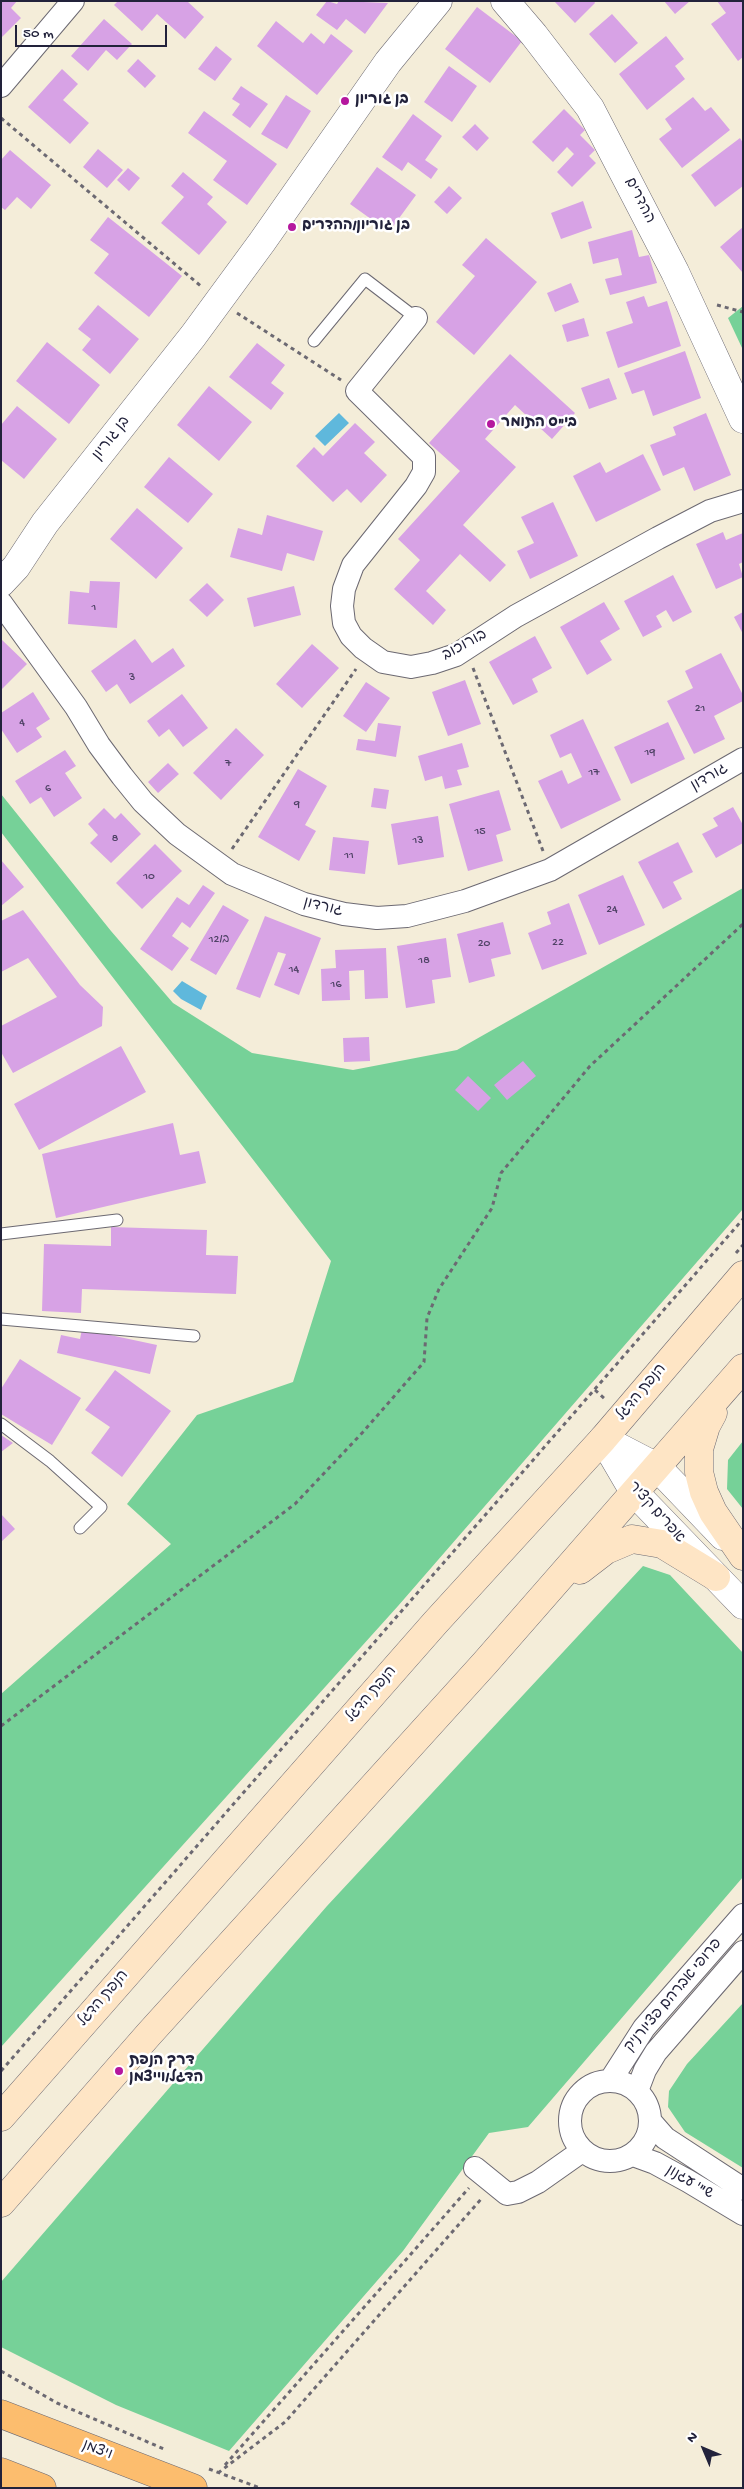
<!DOCTYPE html>
<html>
<head>
<meta charset="utf-8">
<style>
	body { margin:0 }
	#map { position:relative; width:744px; height:2489px; overflow:hidden; background:#f4edd9; font-family:"Gochi Hand",sans-serif }
	canvas { display:block }
	.frame { position:absolute; inset:0; border:2px solid #22223b; pointer-events:none }
	.north { position:absolute; left:679px; top:2424px; width:50px; height:50px; -webkit-text-stroke:4px #fff; paint-order:stroke; rotate:315deg; font-size:14px; font-weight:700; line-height:20px; text-align:center; color:#22223b }
	.north::after { content:''; display:block; margin:auto; width:18px; height:22px; background:#22223b; clip-path:polygon(50% 0,100% 100%,50% 72%,0 100%) }
	.scale { position:absolute; left:15px; top:25px; width:152px; height:22px; box-sizing:border-box; border:2px solid #22223b; border-top:0; padding-left:6px; font-size:15px; line-height:18px; white-space:nowrap; color:#22223b; -webkit-text-stroke:4px #fff; paint-order:stroke }
</style>
</head>
<body>
<div id="map">
<canvas width="744" height="2489"></canvas>
<div class="frame"></div>
<div class="north">N</div>
<div class="scale">50 m</div>
</div>
<script>
const ctx = document.querySelector('canvas').getContext('2d');
ctx.lineJoin = 'round';
function fillPath(path, color) { ctx.fillStyle = color; ctx.fill(path, 'evenodd'); }
const toPath = rows => new Path2D(rows.map(r => 'M' + r).join(''));
function strokePath(path, color, width, dash) { ctx.strokeStyle = color; ctx.lineWidth = width; ctx.lineCap = dash ? 'butt' : 'round'; ctx.setLineDash(dash || []); ctx.stroke(path); }
function label(font, color, halo, rows, align = 'center') {
  ctx.font = font + ' "Gochi Hand","Playpen Sans Hebrew",sans-serif'; ctx.lineWidth = 5; ctx.setLineDash([]); ctx.textBaseline = 'middle'; ctx.strokeStyle = halo; ctx.fillStyle = color; for (const [text, x, y, turn = 0] of rows) {
    ctx.save(); ctx.translate(x, y); ctx.rotate((+turn || 0) * Math.PI / 180); ctx.textAlign = isNaN(turn) ? turn : align; if (halo) ctx.strokeText(text, 0, 0); ctx.fillText(text, 0, 0); ctx.restore();
  }
}
fillPath(toPath([
	[743,306,743,350,728,318],
	[1,794,111,931,173,1003,252,1053,353,1070,457,1050,743,888,743,1209,398,1606,1,2047,1,1694,171,1544,127,1504,197,1415,293,1382,331,1261,1,832],
	[743,1441,743,1509,727,1489,728,1460],
	[643,1566,670,1575,743,1653,743,1877,528,2127,489,2133,403,2251,229,2451,116,2405,1,2347,1,2282,327,1906],
	[743,2003,743,2168,685,2132,668,2107,669,2091,687,2064]
]), '#76d198');
fillPath(toPath([
	[339,413,349,423,325,446,315,436],
	[182,981,207,996,201,1010,181,999,173,991]
]), '#5fb8dc');
fillPath(toPath([
	[1,1,17,1,11,8,21,18,1,38],
	[118,1,187,1,204,17,185,39,157,14,142,31,114,5],
	[327,1,337,4,339,1,388,3,365,34,346,19,337,30,316,15],
	[554,1,594,1,595,3,575,23],
	[664,1,690,1,675,14],
	[717,1,743,1,743,57,738,61,711,24,726,13],
	[477,7,522,41,490,83,445,49],
	[612,14,638,43,615,63,589,34],
	[104,19,132,44,117,60,106,50,88,71,71,56],
	[276,21,303,43,311,33,324,44,331,34,353,51,317,95,257,46],
	[666,36,684,59,675,66,685,79,647,110,619,74],
	[216,46,232,59,215,81,198,69],
	[138,59,156,76,145,88,127,71],
	[449,66,477,86,452,122,424,102],
	[62,69,78,84,63,100,89,123,70,144,28,107],
	[241,86,268,104,250,128,232,115,240,104,232,99],
	[286,95,311,111,287,149,261,134],
	[693,97,705,111,711,107,730,130,682,168,659,139,672,129,665,119],
	[564,109,585,130,580,135,595,150,589,156,596,163,572,187,557,172,574,154,567,147,553,162,532,142],
	[204,111,277,164,247,205,213,180,227,161,188,133],
	[413,114,442,136,425,160,438,169,431,179,408,162,402,171,382,157],
	[475,124,489,138,477,151,462,137],
	[740,138,743,143,743,186,715,207,691,175],
	[98,149,123,170,107,188,83,167],
	[10,150,51,185,31,209,17,197,5,210,1,207,1,160],
	[377,167,416,195,389,232,350,204],
	[128,168,140,178,129,191,117,180],
	[183,172,213,197,207,204,227,222,199,255,161,223,184,197,171,186],
	[449,186,462,198,447,214,434,202],
	[583,201,592,228,561,239,551,213],
	[108,217,182,276,149,317,94,273,109,254,90,240],
	[743,227,743,273,720,247],
	[632,230,639,257,649,255,657,283,610,295,605,279,622,275,618,258,593,264,588,242],
	[486,238,537,282,474,355,436,322,475,276,462,265],
	[571,283,579,302,555,312,547,293],
	[644,296,648,307,667,301,681,346,618,368,606,332,633,323,626,302],
	[98,305,139,339,110,374,82,350,91,339,78,329],
	[584,318,589,336,567,342,562,325],
	[47,342,100,385,69,424,16,381],
	[257,343,285,365,271,383,284,393,271,410,229,377],
	[685,351,701,398,653,416,644,390,632,394,624,373],
	[510,354,575,413,552,439,515,405,485,439,516,467,463,525,506,565,490,582,460,554,426,591,446,610,433,625,394,589,420,560,398,539,460,471,429,443],
	[609,378,617,399,589,409,581,388],
	[209,386,252,422,219,461,177,425],
	[17,406,57,439,24,479,1,460,1,425],
	[706,413,731,475,694,491,684,467,663,476,650,445,676,435,673,427],
	[355,423,375,442,364,453,387,475,361,503,347,489,333,502,296,466,314,447,323,456],
	[643,454,661,490,596,522,573,476,600,462,606,473],
	[169,457,213,494,188,523,144,487],
	[553,502,578,556,530,579,517,551,534,543,521,517],
	[137,508,183,548,156,579,110,539],
	[267,515,323,531,314,561,287,553,282,571,230,557,238,528,262,535],
	[723,532,726,540,743,533,743,562,739,564,743,577,716,589,696,544],
	[673,575,692,612,673,622,666,610,656,616,662,627,643,637,624,601],
	[90,581,120,582,117,628,68,624,70,591,89,593],
	[207,583,224,600,207,617,189,600],
	[294,586,301,615,254,627,247,598],
	[604,602,620,629,600,641,612,660,587,675,560,627],
	[743,612,743,634,734,617],
	[535,636,552,668,532,679,538,692,513,705,489,662],
	[1,639,27,664,2,689,1,688],
	[135,639,152,663,173,648,185,666,130,704,117,684,106,692,91,671],
	[312,644,339,668,302,708,276,684],
	[721,653,743,695,743,701,714,716,725,739,694,754,667,701,693,688,685,671],
	[465,680,481,724,448,736,432,692],
	[366,682,390,698,366,732,343,716],
	[33,692,50,719,36,728,42,737,17,753,1,729,1,713],
	[182,694,208,728,183,747,169,729,159,737,147,721],
	[583,719,621,800,561,829,538,781,562,770,568,784,582,777,571,753,560,758,550,735],
	[668,722,685,759,631,784,614,747],
	[378,723,401,726,396,757,356,750,358,739,375,741],
	[236,728,264,755,221,800,193,773],
	[462,743,469,767,457,770,462,785,445,789,442,776,425,781,418,756],
	[65,750,76,766,65,773,82,798,54,817,41,797,30,804,15,781],
	[168,763,179,774,158,793,148,782],
	[298,769,327,786,305,825,316,831,299,861,258,837],
	[374,788,389,790,386,809,371,807],
	[499,790,511,830,496,835,503,861,468,871,449,804],
	[733,807,743,825,743,843,716,858,702,834,718,826,713,818],
	[104,808,115,819,121,813,141,834,111,863,90,843,98,835,88,824],
	[438,816,444,857,398,865,391,824],
	[333,837,369,841,365,874,329,870],
	[678,842,693,872,673,882,682,899,663,909,638,862],
	[155,844,182,871,142,909,116,883],
	[1,860,24,887,1,906],
	[623,875,645,925,599,945,578,895],
	[203,885,215,893,190,928,182,922,172,936,189,948,172,971,140,949,177,897,189,905],
	[569,903,587,954,542,970,528,933,551,924,547,912],
	[223,905,249,920,216,975,190,960],
	[23,910,80,985,103,1007,102,1026,13,1073,1,1052,1,1026,57,997,28,958,1,972,1,921],
	[265,916,321,938,299,995,274,985,286,954,278,952,260,998,236,989],
	[503,922,511,954,491,959,495,976,469,983,457,934],
	[446,938,451,977,432,980,435,1003,406,1008,397,946],
	[386,948,388,998,365,999,364,970,349,971,350,1000,322,1001,321,969,336,968,335,950],
	[369,1037,370,1061,344,1062,343,1038],
	[121,1046,146,1092,39,1150,14,1104],
	[523,1061,536,1076,507,1100,494,1085],
	[468,1076,491,1098,478,1111,455,1090],
	[173,1123,180,1155,199,1151,206,1183,56,1218,42,1154],
	[111,1227,207,1230,206,1255,238,1256,236,1294,82,1289,81,1313,42,1311,44,1244,111,1246],
	[82,1329,157,1345,150,1374,57,1353,61,1335,80,1339],
	[20,1359,81,1398,52,1445,1,1414,1,1389],
	[115,1370,171,1411,122,1477,91,1453,110,1427,85,1410],
	[1,1435,13,1443,1,1452],
	[1,1514,15,1529,1,1542]
]), '#d7a2e5');
const service = toPath([
	[314,341,365,279,416,318],
	[1,1234,117,1220],
	[1,1319,194,1336],
	[1,1424,50,1461,101,1507,80,1528]
]);
const minor = toPath([
	[1,86,73,1],
	[416,318,357,391,424,457,424,472,416,486,353,565,344,589,342,606,344,623,351,636,363,648,383,662,411,667,432,663,456,655,516,616,658,538,710,511,743,501],
	[1,603,76,707,99,745,122,776,143,802,177,834,232,874,304,904,344,914,377,918,407,916,465,901,550,870,743,759],
	'570 2121a40 40 0 1 1 80 0a40 40 0 1 1-80 0Z',
	[610,2081,644,2028,743,1915],
	[637,2091,645,2070,656,2052,743,1952],
	[651,2122,665,2138,743,2189],
	[633,2155,655,2163,688,2181,743,2214],
	[475,2168,507,2194,518,2192,538,2182,582,2151]
]);
const tertiary = toPath([
	[505,1,534,35,590,108,675,272,743,419],
	[1,583,16,567,45,523,193,336,262,242,388,62,438,1],
	[603,1439,634,1492,743,1605],
	[603,1439,657,1467,723,1536]
]);
const secondary = toPath([
	[713,1413,706,1426,699,1449,699,1472,704,1492,713,1512,743,1556],
	[580,1570,606,1550,632,1539,662,1544,716,1577],
	[1,2117,435,1623,603,1439,743,1275],
	[1,2203,149,2034,485,1663,743,1368]
]);
const primary = toPath([
	[1,2414,193,2488],
	[1,2472,42,2488]
]);
strokePath(service, '#6c6972', 13);
strokePath(minor, '#6c6972', 24);
strokePath(tertiary, '#6c6972', 29);
strokePath(secondary, '#6c6972', 29);
strokePath(primary, '#6c6972', 29);
strokePath(toPath([
	[1,118,202,287],
	[717,305,743,312],
	[237,313,341,380],
	[473,668,543,851],
	[232,849,356,669],
	[736,1253,743,1245],
	[595,1390,605,1399],
	[1,1726,295,1504,363,1432,424,1362,427,1318,439,1289,492,1208,501,1173,590,1066,743,924],
	[1,2071,743,1219],
	[1,2371,57,2403,164,2449],
	[225,2465,469,2188],
	[209,2469,260,2488],
	[218,2473,285,2422,482,2198]
]), '#6c6972', 3, [4, 4]);
strokePath(service, '#fff', 11);
strokePath(minor, '#fff', 22);
strokePath(tertiary, '#fff', 28);
strokePath(secondary, '#fee5c5', 28);
strokePath(primary, '#fcbd6e', 28);
for (const [x, y, r, color] of [
	[345,101,5,"#b5179e"],
	[292,227,5,"#b5179e"],
	[491,424,5,"#b5179e"],
	[119,2071,5,"#b5179e"]
]) { const dot = new Path2D(); dot.arc(x, y, r, 0, 2 * Math.PI); ctx.fillStyle = color; ctx.fill(dot); strokePath(dot, '#fff', 2); }
label('12px', '#4f4266', null, [
	["1",94,608],
	["3",132,678],
	["21",700,709],
	["4",22,723],
	["19",650,753],
	["7",228,764],
	["17",594,773],
	["6",48,789],
	["9",297,805],
	["15",480,832],
	["8",115,839],
	["13",418,841],
	["11",349,856],
	["10",149,877],
	["24",612,910],
	["12/ב",219,940],
	["22",558,943],
	["20",484,944],
	["18",424,961],
	["14",294,970],
	["16",336,985]
]);
label('bold 15px', '#22223b', '#fff', [
	["בן גוריון",355,101],
	["בן גוריון/ההדרים",302,227],
	["בי\"ס התומר",501,424],
	["דרך הנפת",129,2062],
	["הדגל/וייצמן",129,2079]
], 'left');
label('15px', '#22223b', '#fff', [
	["ההדרים",639,201,63],
	["בן גוריון",112,439,-52],
	["בורוכוב",465,646,-29],
	["גורדון",710,778,-30],
	["גורדון",323,908,14],
	["הנפת הדגל",642,1393,-50],
	["אפרים קציר",656,1513,48],
	["הנפת הדגל",372,1695,-49],
	["פרופ' אברהם פצ'ורניק",674,1996,-50],
	["הנפת הדגל",104,1999,-49],
	["ש\"י עגנון",689,2183,30],
	["ויצמן",97,2451,21]
]);
</script>
</body>
</html>
